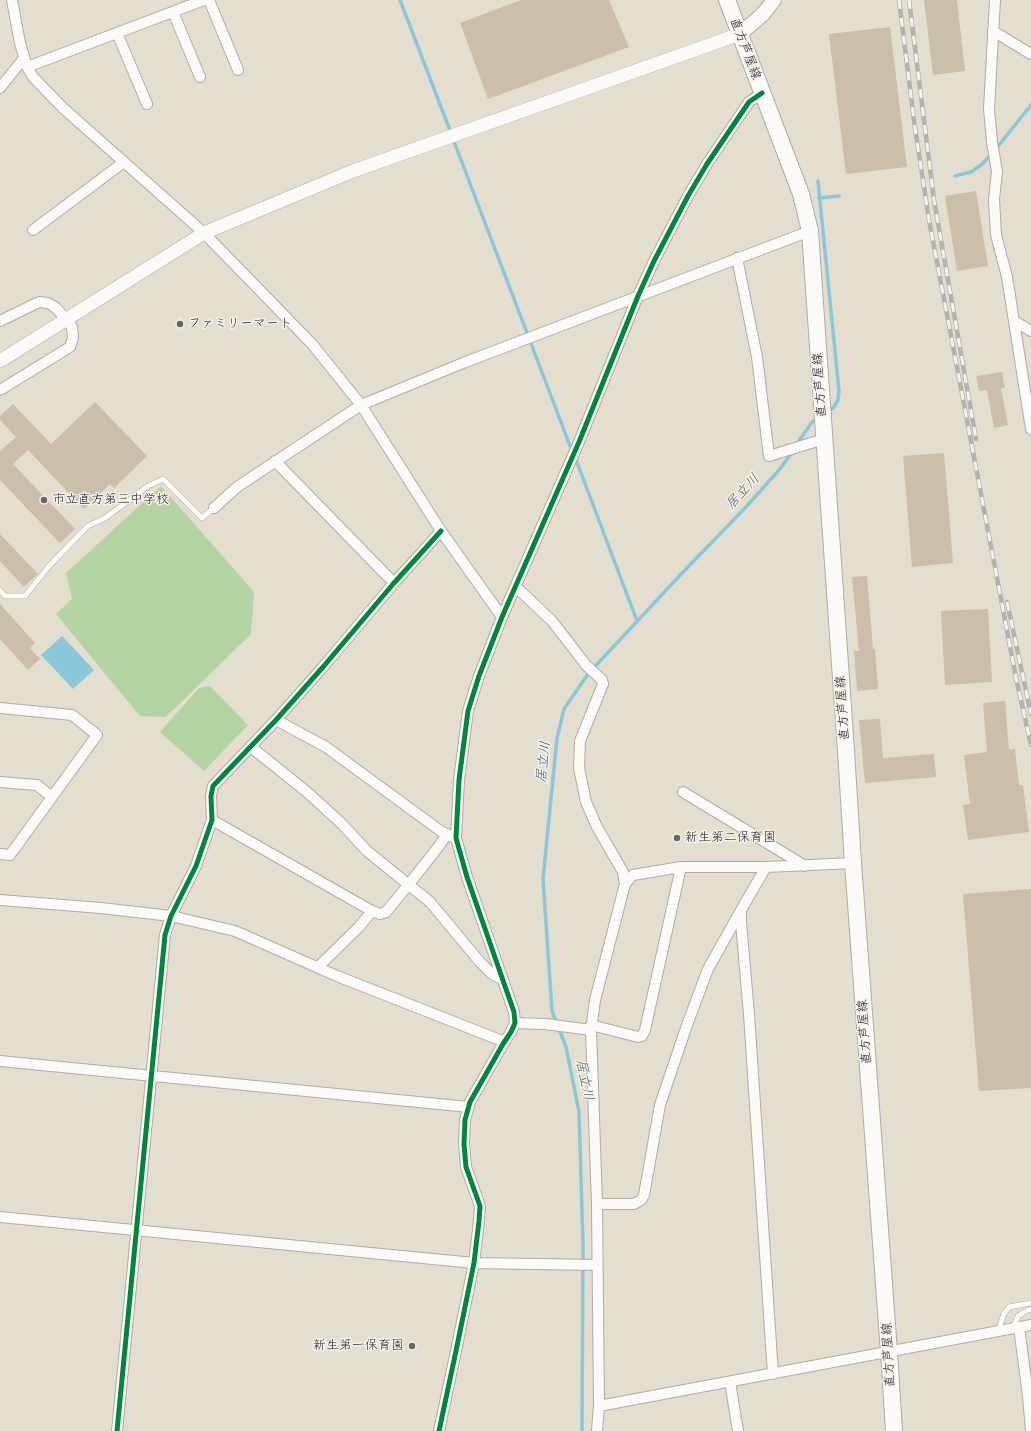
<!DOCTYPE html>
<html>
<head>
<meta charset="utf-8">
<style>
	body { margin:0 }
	canvas { display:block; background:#e3decd }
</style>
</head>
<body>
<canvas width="1031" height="1431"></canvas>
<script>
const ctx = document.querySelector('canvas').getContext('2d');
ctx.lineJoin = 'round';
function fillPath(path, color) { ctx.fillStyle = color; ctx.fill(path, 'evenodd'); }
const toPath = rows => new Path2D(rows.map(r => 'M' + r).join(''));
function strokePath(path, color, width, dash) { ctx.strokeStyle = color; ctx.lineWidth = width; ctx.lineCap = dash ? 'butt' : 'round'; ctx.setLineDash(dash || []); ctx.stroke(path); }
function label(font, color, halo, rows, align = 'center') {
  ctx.font = font + ' Itim,"Klee One",sans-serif'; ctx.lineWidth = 3; ctx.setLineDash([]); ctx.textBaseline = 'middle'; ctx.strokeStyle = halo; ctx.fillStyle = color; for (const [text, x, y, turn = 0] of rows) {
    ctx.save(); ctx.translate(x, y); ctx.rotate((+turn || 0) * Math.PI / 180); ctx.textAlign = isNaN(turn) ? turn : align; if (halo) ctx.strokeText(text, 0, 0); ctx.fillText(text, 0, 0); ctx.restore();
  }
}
fillPath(toPath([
	[161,486,254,592,251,634,166,717,140,716,56,614,72,599,66,573],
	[210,686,248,725,204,771,160,732,199,688]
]), '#b4d4a3');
fillPath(toPath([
	[62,636,94,670,73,689,41,655]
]), '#89c8db');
strokePath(toPath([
	[400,0,451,133],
	[453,139,572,451],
	[995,150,1031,105],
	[955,176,971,172,981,165,991,155],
	[818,181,839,391,838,400,833,408,827,412],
	[819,198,839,196],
	[796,445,812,422,819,418],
	[575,457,637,621],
	[582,1431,583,1244,579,1112,566,1047,552,1011,543,879,557,738,564,709,588,674,684,571,746,507,780,469,792,452]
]), '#89c8db', 3.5);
fillPath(toPath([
	[521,0,609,0,629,47,488,99,460,23],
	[924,0,957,0,965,71,933,75],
	[890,27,907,167,846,174,829,34],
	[976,191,988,266,957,271,945,196],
	[1002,372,1005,388,1001,388,1008,425,994,428,987,390,979,391,976,376],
	[95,402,147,456,114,488,110,484,84,509,28,450,13,464,75,529,60,543,0,480,0,451,16,437,0,420,0,416,13,404,51,444],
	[944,453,953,563,912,567,903,456],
	[0,534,38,574,24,587,0,561],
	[867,576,873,649,875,649,878,689,857,691,854,651,859,651,852,577],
	[0,604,35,643,30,648,40,659,28,670,0,639],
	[988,609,992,682,945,685,941,611],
	[1005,701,1009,750,1015,749,1019,785,1023,785,1029,832,968,840,963,805,970,804,964,755,987,752,983,703],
	[880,719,883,758,934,754,936,777,865,783,859,720],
	[1031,889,1031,1088,979,1091,963,894]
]), '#cbbeaa');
const service = toPath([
	[0,590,5,596,25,596,49,566,88,526,105,518,148,486,163,479,202,518,214,508],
	[1013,1328,1018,1316,1026,1311,1031,1309],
	[998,1331,1004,1314,1009,1307,1031,1303]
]);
const minor = toPath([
	[12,0,20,43,27,67,33,77,63,108,204,233,312,344,361,405,441,531,502,617],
	[209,0,238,70],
	[995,0,989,109,992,142,997,172,994,199,996,235,1007,277,1031,429],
	[173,12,200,77],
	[993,31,1031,54],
	[117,33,147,104],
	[27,67,204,0],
	[0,88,24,58],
	[33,230,124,162],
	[737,258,757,357,769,456,824,439],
	[0,321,39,302,48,303,55,307,66,319,72,327,73,338,70,347,0,390],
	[1014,321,1031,331],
	[275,461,394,583],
	[214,508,237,487,361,405,463,363,810,231],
	[516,587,552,621,586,665,602,680,603,684,580,741,579,768,586,802,597,827,623,872,625,884],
	[0,708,72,715,97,735,10,855,0,854],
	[276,720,326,747,442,832,452,837],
	[251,747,307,792,341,823,367,851,430,902,480,962,492,974,502,979],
	[0,782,37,785,52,797],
	[683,792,805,866],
	[212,820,372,911,380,914,386,912,409,884,439,846,447,834],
	[766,867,741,910,741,922,749,1014,773,1374],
	[0,900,101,908,171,916,235,931,337,976,505,1042],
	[318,967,359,927,372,911],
	[515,1023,545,1024,591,1030],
	[591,1025,638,1037,642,1036,645,1030,681,867],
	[0,1061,469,1107],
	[597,1204,634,1204,641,1200,644,1195,660,1105,687,1025,708,969,740,912],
	[0,1217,474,1263,597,1265],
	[1019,1327,1028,1396,1031,1431],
	[730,1382,738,1431],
	[599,1406,1031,1325],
	[117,1431,165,935,171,916,196,866,212,820,211,796,213,786,276,720,323,667,394,583,441,531],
	[439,1431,456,1351,474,1263,479,1221,480,1206,466,1167,464,1144,465,1120,470,1102,503,1044,511,1032,515,1023,514,1012,467,877,456,838,459,780,468,711,479,676,502,617,579,442,638,296,654,261,688,196,707,164,749,102,762,93],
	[597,1431,599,1406,597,1204,591,1030,595,1000,625,884,633,875,681,867,766,867,853,863]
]);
const tertiary = toPath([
	[0,361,204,233,353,171,740,34]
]);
const secondary = toPath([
	[740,34,763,14,774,0]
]);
const primary = toPath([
	[727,0,801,194,810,231,846,751,853,863,889,1352,894,1431]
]);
strokePath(service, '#afaca4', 6);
strokePath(minor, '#afaca4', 12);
strokePath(tertiary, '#afaca4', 14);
strokePath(secondary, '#afaca4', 16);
strokePath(primary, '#afaca4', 18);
strokePath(service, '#fbfaf8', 5);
strokePath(minor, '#fbfaf8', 10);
strokePath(tertiary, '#fbfaf8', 13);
strokePath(secondary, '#fbfaf8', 14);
strokePath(primary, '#fbfaf8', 16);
const rail = toPath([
	[899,0,915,128,929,220,1016,678,1031,745],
	[909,0,934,200,976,439],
	[1007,602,1031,714]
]);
strokePath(rail, '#b3b2b3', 4.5);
strokePath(rail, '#f7f3e8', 3, [9]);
strokePath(toPath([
	[117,1431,165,935,171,916,196,866,212,820,211,796,213,786,276,720,323,667,394,583,441,531],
	[439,1431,456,1351,474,1263,479,1221,480,1206,466,1167,464,1144,465,1120,470,1102,503,1044,511,1032,515,1023,514,1012,467,877,456,838,459,780,468,711,479,676,502,617,579,442,638,296,654,261,688,196,707,164,749,102,762,93]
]), '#00873e', 5);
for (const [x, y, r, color] of [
	[180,324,4,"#66646e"],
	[44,500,4,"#66646e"],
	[677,838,4,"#66646e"],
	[412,1346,4,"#66646e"]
]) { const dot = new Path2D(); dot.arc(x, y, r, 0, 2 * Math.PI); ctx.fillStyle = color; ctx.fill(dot); strokePath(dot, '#f7f3e8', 1.5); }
label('13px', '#22223b', '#f7f3e8', [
	["直方芦屋線",745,49,69],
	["直方芦屋線",820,385,-94],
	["直方芦屋線",843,708,-94],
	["直方芦屋線",865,1032,-94],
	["直方芦屋線",889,1355,-93]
]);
label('13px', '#22223b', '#f7f3e8', [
	["ファミリーマート",188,324],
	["市立直方第三中学校",52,500],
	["新生第二保育園",685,838],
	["新生第一保育園",404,1346,"right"]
], 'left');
label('italic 14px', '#395975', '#f7f3e8', [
	["居立川",743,492,-47],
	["居立川",544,762,-84],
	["居立川",584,1080,79]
]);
</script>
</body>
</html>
